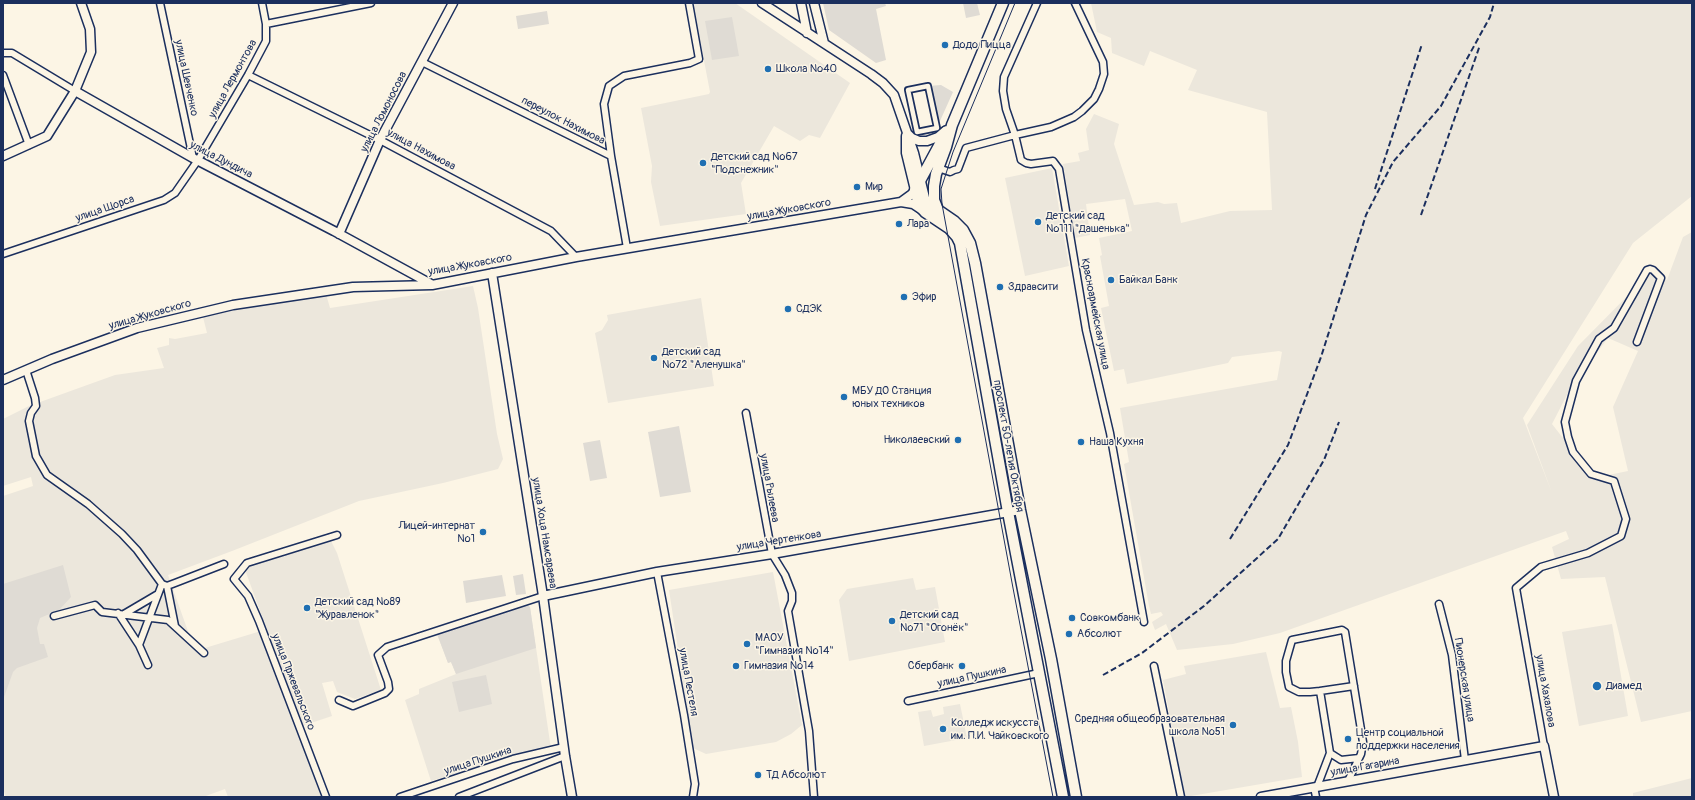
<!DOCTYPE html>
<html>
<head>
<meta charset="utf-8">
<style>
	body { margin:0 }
	#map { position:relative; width:1695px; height:800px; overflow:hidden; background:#fcf5e5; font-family:Pangolin,sans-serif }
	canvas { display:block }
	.frame { position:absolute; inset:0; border:4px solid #1b2f5e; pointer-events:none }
</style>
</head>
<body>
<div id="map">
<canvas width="1695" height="800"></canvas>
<div class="frame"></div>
</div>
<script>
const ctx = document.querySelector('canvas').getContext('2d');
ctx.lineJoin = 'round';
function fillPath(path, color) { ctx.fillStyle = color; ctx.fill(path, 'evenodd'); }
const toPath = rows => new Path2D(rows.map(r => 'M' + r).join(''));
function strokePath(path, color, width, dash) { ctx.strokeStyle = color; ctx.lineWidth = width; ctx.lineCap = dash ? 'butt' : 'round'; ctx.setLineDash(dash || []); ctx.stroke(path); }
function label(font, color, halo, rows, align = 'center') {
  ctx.font = font + ' Pangolin,sans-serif'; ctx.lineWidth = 3; ctx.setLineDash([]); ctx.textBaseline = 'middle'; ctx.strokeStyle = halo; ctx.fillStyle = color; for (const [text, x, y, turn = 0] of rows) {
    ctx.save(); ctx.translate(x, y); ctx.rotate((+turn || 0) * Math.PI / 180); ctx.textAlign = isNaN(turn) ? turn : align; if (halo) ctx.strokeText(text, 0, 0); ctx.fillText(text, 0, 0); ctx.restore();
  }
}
fillPath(toPath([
	[693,3,735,3,850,83,820,138,809,135,800,141,774,126,741,183,746,214,660,226,651,182,652,166,641,108,709,94,710,92],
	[1091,3,1692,3,1692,196,1633,243,1523,418,1552,493,1527,425,1578,346,1650,273,1667,280,1683,237,1692,232,1692,711,1641,722,1605,577,1561,579,1552,547,1569,539,1566,531,1280,633,1233,644,1177,650,1166,624,1155,630,1152,622,1163,615,1161,612,1151,614,1149,606,1124,464,1129,462,1120,408,1277,380,1282,352,1279,351,1232,357,1228,363,1127,384,1124,369,1114,371,1101,308,1109,306,1100,256,1102,255,1099,238,1132,231,1125,199,1086,204,1090,235,1075,238,1063,164,1080,161,1078,153,1089,150,1086,129,1094,114,1119,124,1114,144,1134,205,1158,202,1164,204,1177,203,1181,223,1230,211,1272,210,1267,112,1188,90,1197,70,1150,51,1144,66,1112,53,1111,38,1097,32],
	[1608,338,1638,351,1613,407,1628,471,1594,478,1552,424,1571,387],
	[1052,168,1069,266,1025,276,1005,178],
	[473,286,478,308,497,434,503,459,498,469,443,483,359,501,232,551,168,575,195,651,261,631,321,797,228,797,225,789,203,797,6,797,3,789,3,496,33,486,31,477,3,486,3,419,29,406,115,375,164,368,157,348,169,345,169,338,175,339,207,333,203,317,259,305,326,294,330,308],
	[701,298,714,386,608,403,595,333,602,330,608,320,607,315],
	[329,537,337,553,381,690,355,699,337,692,333,681,322,683,332,716,302,726,244,567],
	[773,572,802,725,791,734,776,742,706,754,693,748,669,590],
	[913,578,916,590,935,587,945,642,849,661,839,600,847,589],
	[530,607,551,749,513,756,431,781,405,700,419,694,419,689,456,674,451,662,448,663,437,634],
	[1612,624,1628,716,1579,726,1562,632],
	[1266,652,1280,708,1291,707,1298,742,1302,777,1185,797,1163,680,1186,674,1184,666],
	[960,704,967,738,924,746,918,712,931,710,933,717,944,714,943,707],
	[1692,778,1692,797,1633,797,1633,793]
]), '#ece7dc');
fillPath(toPath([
	[823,3,885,3,886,6,876,9,886,60,876,63,829,30],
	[963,3,977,3,980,15,966,18],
	[547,11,549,24,518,29,516,16],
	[732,17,739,56,712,60,705,21],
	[941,85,953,92,940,121,935,121,928,86],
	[679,426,691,492,660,497,648,432],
	[600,440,607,478,590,481,583,443],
	[63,565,71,597,59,610,40,618,37,628,40,644,44,644,48,657,17,668,13,672,3,700,3,584],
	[523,574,526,594,516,595,513,576],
	[502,575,506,596,466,603,463,581],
	[525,603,530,607,536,648,456,674,451,662,448,663,437,634],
	[486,675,492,704,459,712,452,682]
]), '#dfdbd4');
const pedestrian = toPath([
	[928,86,937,128,917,132,908,90,928,86]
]);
const minor = toPath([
	[160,3,193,158],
	[1037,3,1004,77,1003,91,1006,109,1015,135,1051,127,1074,117,1082,111,1094,99,1099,89,1104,74,1103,62,1075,3],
	[266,24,371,3],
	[3,53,12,53,75,91],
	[422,62,611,156,627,248],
	[3,75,29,145],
	[248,75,380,140,551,231,576,257],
	[611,156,604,104,609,86,624,76,690,63,699,59,689,3],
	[938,168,950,172,954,170,958,169,966,148,1015,135,1021,160,1026,163,1031,164,1053,161,1059,169,1086,330,1110,433,1144,622],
	[3,254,164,200,175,193,198,160,248,75,266,41,266,24,262,3],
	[26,370,35,398,36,406,31,413,29,421,36,456,47,475,88,504,122,534,137,550,162,584,167,586,175,583,224,564],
	[746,413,772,554,785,575,792,593,792,601,788,611,809,731,814,797],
	[657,572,684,715,695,784,693,797],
	[167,586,175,626],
	[1439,604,1452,655,1465,760],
	[118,613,139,645],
	[124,614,158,594],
	[54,616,95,605,102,612,168,620,204,653],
	[148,665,139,645,162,584],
	[1154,666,1181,797],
	[1320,691,1354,686],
	[339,700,353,706,385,693,389,689,388,682,378,655,387,647,543,596],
	[908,701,1039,673],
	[1544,746,1516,588,1541,567,1588,553,1621,536,1626,519,1614,481,1591,474,1573,452,1568,437,1565,422,1576,381,1599,339,1614,328,1647,270,1650,269,1653,270,1661,278,1637,342],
	[1348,781,1361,754,1363,742,1345,632,1342,630,1292,640,1286,661,1286,672,1289,687,1299,692,1310,692,1320,691,1330,753,1341,760,1359,758],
	[1314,787,1316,797],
	[1317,787,1330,753],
	[326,797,259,621,248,596,234,579,247,563,337,535],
	[400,797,513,759,564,747],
	[459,797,565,756]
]);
const tertiary = toPath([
	[762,3,871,74,883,83,894,95,914,153,926,202,929,206,940,212],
	[801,3,807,33],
	[814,3,824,43],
	[75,91,193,158,334,231,431,284],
	[907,133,912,138,919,141,927,141,938,137,945,131],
	[3,156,47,136,75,91,91,52,90,29,81,3],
	[901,202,912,194,915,190,906,153,906,136],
	[339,234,380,140,453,3],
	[492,273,543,596,565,756,572,797],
	[3,380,52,359,137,328,233,305,353,287,432,285,576,257,901,202,913,204,922,210],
	[543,596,657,572,772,554,1020,510],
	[1261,797,1544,746,1554,797]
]);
const primary = toPath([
	[1003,3,952,125,946,147,936,174,934,186,934,200,938,210,954,221,963,230,970,243,975,263,1020,510,1051,659,1076,797],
	[947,131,915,190,919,205,925,212,949,228,957,237,960,243,1008,512,1063,797]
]);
strokePath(pedestrian, '#1b2f5e', 8);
strokePath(minor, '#1b2f5e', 9);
strokePath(tertiary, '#1b2f5e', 11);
strokePath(primary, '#1b2f5e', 13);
strokePath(pedestrian, '#fcf5e5', 4.5);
strokePath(minor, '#fcf5e5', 6);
strokePath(tertiary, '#fcf5e5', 8);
strokePath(primary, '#fcf5e5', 10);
strokePath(toPath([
	[1015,3,953,152,941,189,942,204,1013,588,1053,797]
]), '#1b2f5e', 1);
strokePath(toPath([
	[1375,189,1422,44],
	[1421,215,1480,45],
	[1230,539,1288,445,1321,357,1366,215,1393,162,1441,106,1490,17,1494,3],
	[1103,675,1142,653,1204,606,1278,539,1324,460,1339,422]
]), '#1b2f5e', 2, [6, 3]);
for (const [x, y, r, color] of [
	[945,45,4,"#1f6fb2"],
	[768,69,4,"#1f6fb2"],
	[703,163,4,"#1f6fb2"],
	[857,187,4,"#1f6fb2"],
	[1038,222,4,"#1f6fb2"],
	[899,224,4,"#1f6fb2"],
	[1111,280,4,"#1f6fb2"],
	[1000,287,4,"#1f6fb2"],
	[904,297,4,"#1f6fb2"],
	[788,309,4,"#1f6fb2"],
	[654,358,4,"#1f6fb2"],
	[844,397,4,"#1f6fb2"],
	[958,440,4,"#1f6fb2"],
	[1081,442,4,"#1f6fb2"],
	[483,532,4,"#1f6fb2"],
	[307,608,4,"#1f6fb2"],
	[1072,618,4,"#1f6fb2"],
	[892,621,4,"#1f6fb2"],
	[1069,634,4,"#1f6fb2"],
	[747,644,4,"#1f6fb2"],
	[736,666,4,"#1f6fb2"],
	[962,666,4,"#1f6fb2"],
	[1597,686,5,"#1f6fb2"],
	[1233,725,4,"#1f6fb2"],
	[943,729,4,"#1f6fb2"],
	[1348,739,4,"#1f6fb2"],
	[758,775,4,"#1f6fb2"]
]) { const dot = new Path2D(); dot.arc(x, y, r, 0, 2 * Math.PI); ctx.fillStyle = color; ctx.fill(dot); strokePath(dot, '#fcf5e5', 1.5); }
label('11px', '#1b2f5e', '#fcf5e5', [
	["Додо Пицца",953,45],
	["Школа №40",776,69],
	["Детский сад №67",711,157],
	["\"Подснежник\"",711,170],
	["Мир",865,187],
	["Детский сад",1046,216],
	["№111 \"Дашенька\"",1046,229],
	["Лара",907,224],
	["Байкал Банк",1119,280],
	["Здравсити",1008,287],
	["Эфир",912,297],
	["СДЭК",796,309],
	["Детский сад",662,352],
	["№72 \"Аленушка\"",662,365],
	["МБУ ДО Станция",852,391],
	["юных техников",852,404],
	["Николаевский",950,440,"right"],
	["Наша Кухня",1089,442],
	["Лицей-интернат",475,526,"right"],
	["№1",475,539,"right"],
	["Детский сад №89",315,602],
	["\"Журавленок\"",315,615],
	["Детский сад",900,615],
	["№71 \"Огонёк\"",900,628],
	["Совкомбанк",1080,618],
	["Абсолют",1077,634],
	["МАОУ",755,638],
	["\"Гимназия №14\"",755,651],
	["Гимназия №14",744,666],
	["Сбербанк",954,666,"right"],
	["Диамед",1606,686],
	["Средняя общеобразовательная",1225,719,"right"],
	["школа №51",1225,732,"right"],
	["Колледж искусств",951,723],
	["им. П.И. Чайковского",951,736],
	["Центр социальной",1356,733],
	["поддержки населения",1356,746],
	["ТД Абсолют",766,775]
], 'left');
label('11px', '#1b2f5e', '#fcf5e5', [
	["улица Шевченко",186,78,78],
	["улица Лермонтова",233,79,-61],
	["улица Ломоносова",384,112,-63],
	["переулок Нахимова",563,121,27],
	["улица Нахимова",421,150,28],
	["улица Дундича",221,160,27],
	["улица Щорса",105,209,-19],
	["улица Жуковского",789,210,-10],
	["улица Жуковского",470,265,-10],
	["Красноармейская улица",1095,314,79],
	["улица Жуковского",150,315,-16],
	["проспект 50-летия Октября",1008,446,80],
	["улица Рылеева",769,488,80],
	["улица Хоца Намсараева",544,533,81],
	["улица Чертенкова",779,541,-9],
	["улица Пушкина",972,677,-12],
	["Пионерская улица",1464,680,81],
	["улица Пржевальского",293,682,69],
	["улица Пестеля",688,682,80],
	["улица Хахалова",1545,691,80],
	["улица Пушкина",478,761,-18],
	["улица Гагарина",1365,767,-10]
]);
</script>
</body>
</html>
